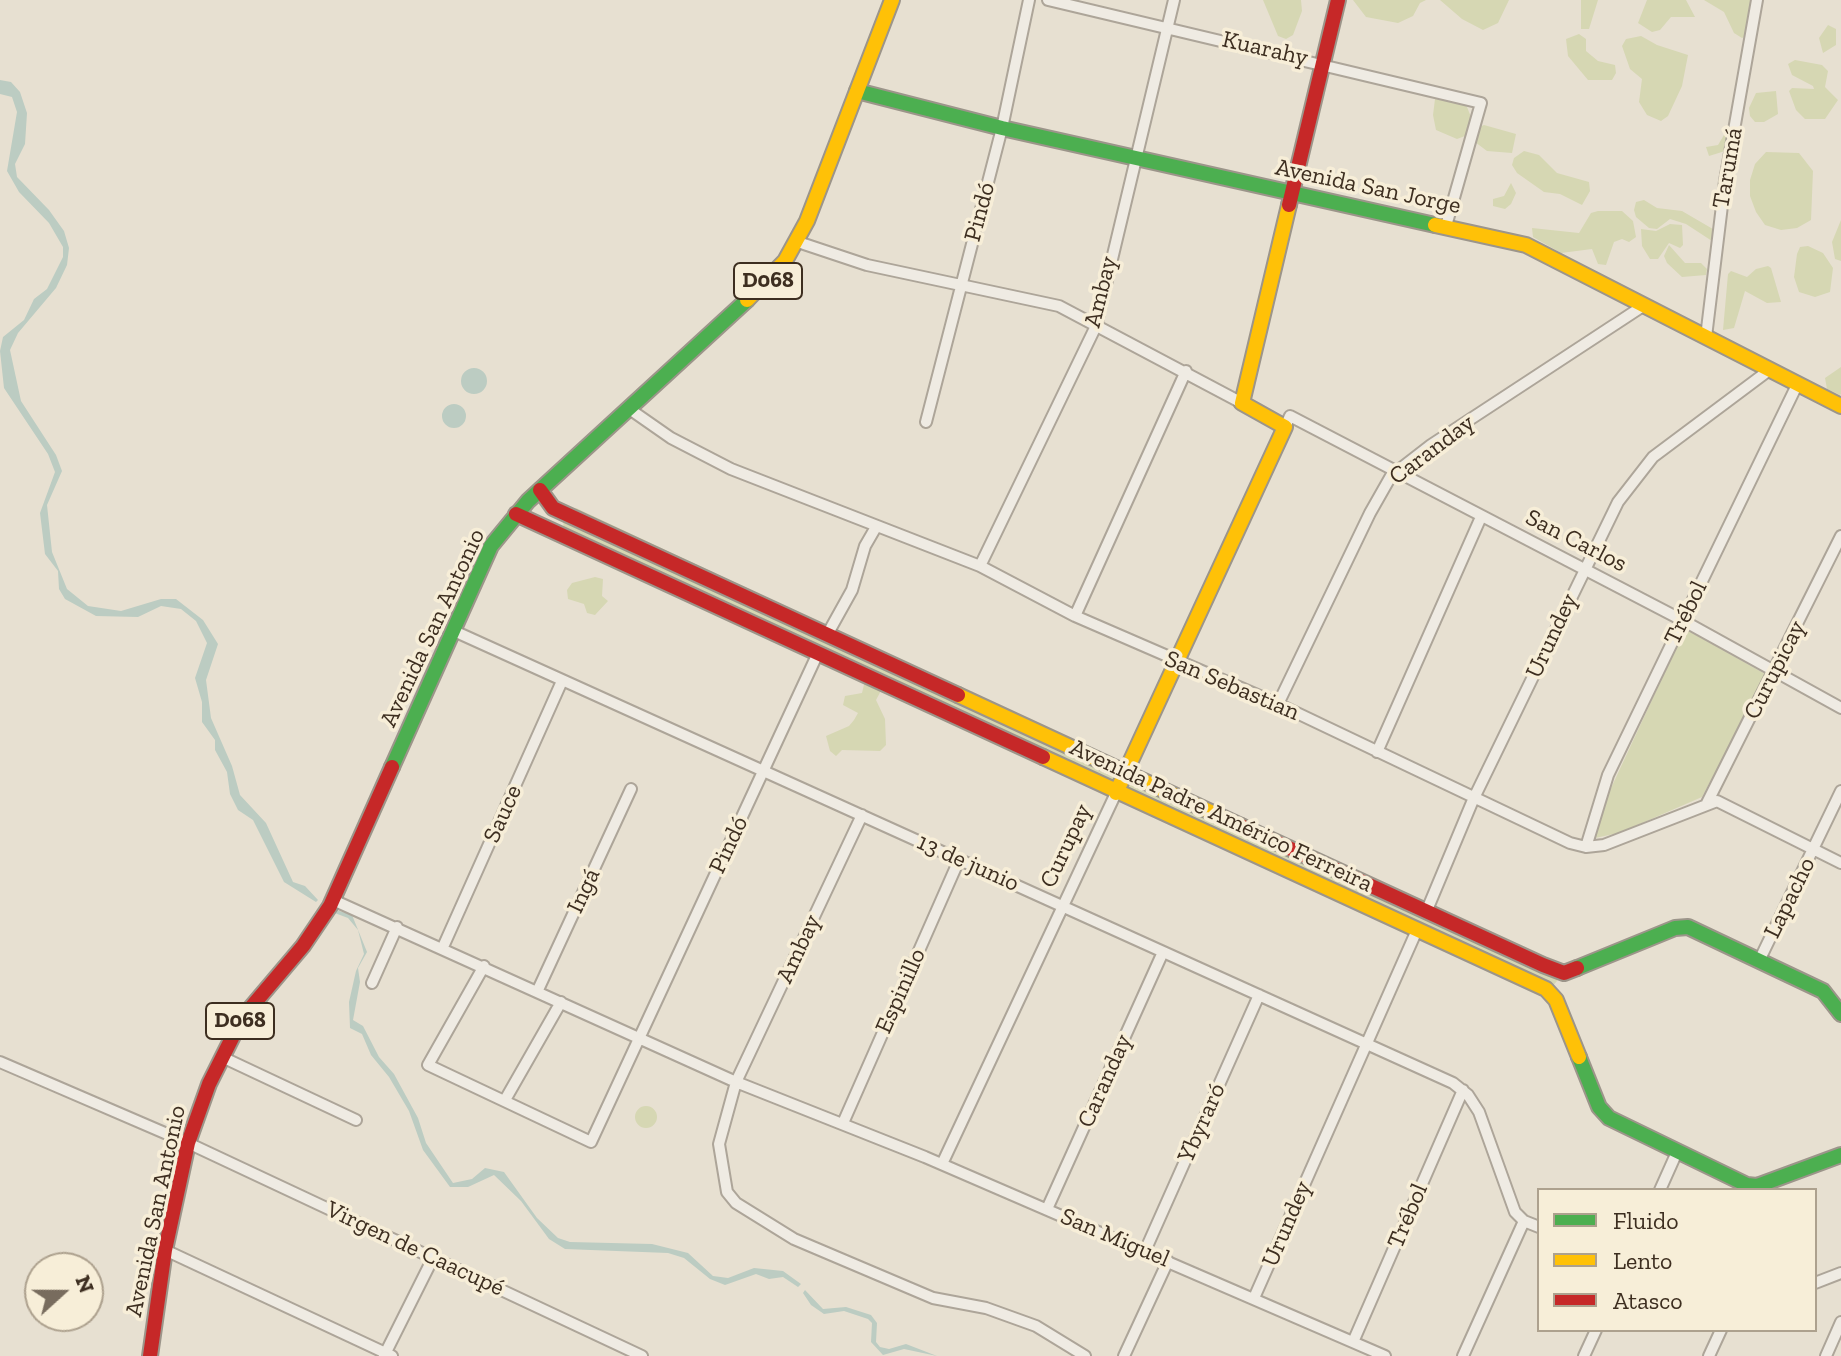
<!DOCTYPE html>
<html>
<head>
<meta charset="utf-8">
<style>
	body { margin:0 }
	#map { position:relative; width:1841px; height:1356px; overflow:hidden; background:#e7e0d1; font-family:"Zilla Slab",serif }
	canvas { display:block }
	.legend { position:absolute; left:1537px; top:1188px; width:280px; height:144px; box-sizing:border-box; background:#f7eed8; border:2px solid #ada18e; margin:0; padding:10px 14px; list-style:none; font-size:24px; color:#3d2e20 }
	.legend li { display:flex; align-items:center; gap:16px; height:40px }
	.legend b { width:40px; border:2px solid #ada18e }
	.north { position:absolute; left:24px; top:1252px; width:80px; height:80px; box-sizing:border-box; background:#f7eed8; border:2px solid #ada18e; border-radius:50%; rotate:69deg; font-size:22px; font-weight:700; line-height:32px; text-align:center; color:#3d2e20 }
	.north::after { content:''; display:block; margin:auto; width:28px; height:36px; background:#786c5e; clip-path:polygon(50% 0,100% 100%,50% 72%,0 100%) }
</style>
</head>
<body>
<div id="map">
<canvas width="1841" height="1356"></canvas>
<ul class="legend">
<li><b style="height:10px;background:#4caf50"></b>Fluido</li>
<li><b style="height:10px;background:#ffc107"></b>Lento</li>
<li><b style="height:10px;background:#c62828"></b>Atasco</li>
</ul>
<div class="north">N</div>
</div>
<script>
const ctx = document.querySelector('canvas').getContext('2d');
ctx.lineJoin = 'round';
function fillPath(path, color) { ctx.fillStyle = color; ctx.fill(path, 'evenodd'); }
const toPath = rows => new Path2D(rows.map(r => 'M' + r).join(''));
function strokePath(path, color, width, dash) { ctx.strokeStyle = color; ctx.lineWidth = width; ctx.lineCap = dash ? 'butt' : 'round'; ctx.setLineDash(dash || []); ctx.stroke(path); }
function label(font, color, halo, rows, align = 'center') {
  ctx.font = font + ' "Zilla Slab",serif'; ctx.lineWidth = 7; ctx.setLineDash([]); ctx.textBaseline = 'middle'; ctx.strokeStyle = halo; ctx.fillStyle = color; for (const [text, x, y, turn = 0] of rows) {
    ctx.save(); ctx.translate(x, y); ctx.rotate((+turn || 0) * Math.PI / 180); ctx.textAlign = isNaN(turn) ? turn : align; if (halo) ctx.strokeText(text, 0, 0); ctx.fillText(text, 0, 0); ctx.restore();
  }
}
fillPath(toPath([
	[1263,0,1301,0,1302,11,1293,35,1286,39,1278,36],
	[1353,0,1426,0,1420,3,1413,16,1398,23,1366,17],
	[1440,0,1509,0,1498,23,1483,30,1462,19],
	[1581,0,1598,0,1589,29,1581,29],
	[1647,0,1686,0,1695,17,1671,17,1660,30,1652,32,1638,23],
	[1704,0,1755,0,1749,35,1742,38,1734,33,1724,12],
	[1828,25,1836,29,1836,45,1823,53,1819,38],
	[1579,34,1586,39,1586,51,1598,61,1615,65,1616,73,1612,80,1588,80,1568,56,1566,39],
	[1641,36,1657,45,1688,55,1682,86,1668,116,1661,121,1647,115,1639,102,1642,79,1630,69,1622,46,1626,39],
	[1795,60,1822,65,1828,71,1825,87,1838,100,1825,119,1805,119,1796,110,1789,91,1792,88,1814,89,1813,86,1792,75,1788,64],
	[1776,91,1778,114,1764,122,1755,122,1750,116,1749,108,1756,93],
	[1435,99,1461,101,1467,107,1473,122,1465,136,1457,139,1436,130,1433,115],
	[1484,125,1516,134,1512,153,1487,151,1471,139,1477,128],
	[1724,135,1738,141,1738,147,1709,156,1706,147,1718,145],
	[1524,151,1539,155,1557,173,1589,182,1590,191,1582,205,1560,194,1544,192,1517,173,1512,165,1514,158],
	[1766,152,1799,153,1813,171,1811,220,1797,228,1781,230,1765,225,1756,212,1750,196,1750,180,1755,164],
	[1511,183,1516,193,1511,204,1505,209,1493,206,1493,199,1504,196],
	[1644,200,1657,208,1682,211,1718,232,1712,241,1686,224,1670,219,1657,229,1649,228,1636,217,1634,210,1636,202],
	[1598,211,1622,211,1633,221,1636,237,1629,242,1622,239,1614,242,1606,265,1598,264,1592,249,1561,253,1533,237,1532,228,1579,233,1591,213],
	[1841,220,1841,261,1835,259,1832,242],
	[1670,224,1682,225,1683,245,1680,248,1669,243,1658,259,1650,259,1642,246,1641,229,1656,231],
	[1669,245,1685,263,1701,263,1707,269,1706,275,1682,277,1667,263,1664,256],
	[1808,246,1823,253,1833,268,1830,292,1815,297,1799,292,1794,277,1797,254,1800,247],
	[1768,266,1771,268,1781,302,1767,303,1745,291,1734,328,1723,330,1728,274,1731,271,1747,277,1756,269],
	[1841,367,1841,394,1840,395,1827,389,1825,378],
	[576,508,1118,762,1121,769,1113,784,883,687,876,700,885,719,886,745,880,751,842,750,836,756,830,751,826,736,849,726,854,720,858,713,843,705,845,696,862,693,866,676,563,529,564,515],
	[595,577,603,579,602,596,608,601,595,615,587,613,584,604,568,599,567,590,572,583],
	[1685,629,1767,675,1702,797,1619,833,1595,838,1605,801],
	[1122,778,1559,977,1557,981,1551,988,1123,791],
	'635 1117a11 11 0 1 1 22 0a11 11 0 1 1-22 0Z'
]), '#d6d7b3');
fillPath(toPath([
	[0,80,11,82,20,92,27,113,25,144,15,164,17,177,49,210,64,231,69,248,67,265,56,288,18,333,10,350,21,401,56,455,62,471,47,505,52,552,67,589,88,606,121,611,161,599,176,599,203,620,218,644,206,680,211,718,232,766,240,795,266,823,293,882,305,886,318,900,316,902,284,882,253,820,238,810,230,794,227,772,215,750,215,740,202,722,202,702,195,678,207,643,196,621,181,609,161,606,138,617,96,616,65,599,59,589,58,571,45,554,40,513,55,472,48,454,4,388,0,351,3,337,24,320,34,299,47,289,63,257,63,247,49,223,19,192,7,171,17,112,12,97,0,94],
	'461 381a13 13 0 1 1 26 0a13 13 0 1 1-26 0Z',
	'442 416a12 12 0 1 1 24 0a12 12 0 1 1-24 0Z',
	[333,909,352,915,367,952,358,968,360,982,353,1020,363,1026,379,1057,394,1074,418,1118,426,1143,453,1183,472,1179,485,1168,504,1172,537,1218,558,1238,570,1242,652,1244,688,1253,713,1276,728,1278,754,1268,783,1271,801,1284,798,1287,783,1277,769,1279,756,1274,725,1285,710,1279,684,1258,668,1253,565,1249,549,1239,521,1201,494,1175,468,1187,450,1187,423,1150,409,1111,389,1077,371,1055,362,1034,350,1028,349,1002,356,971,364,954,358,930,348,918,332,912],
	[805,1290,823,1309,846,1307,871,1315,877,1323,876,1342,880,1347,889,1349,906,1344,937,1356,904,1349,883,1355,871,1342,872,1323,868,1319,844,1311,824,1314,811,1305,803,1293]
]), '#bcccc2');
const street = toPath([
	[1048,0,1481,103,1446,226],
	[798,242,867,265,1059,306,1242,403],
	[1706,337,1725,181,1757,0],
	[628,408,671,438,731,469,980,566,1075,616,1278,704,1570,843,1586,847,1604,845,1717,801,1841,863],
	[926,422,1002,128,1029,0],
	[1285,427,1290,416,1682,620,1841,708],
	[980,566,1096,326,1174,0],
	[1075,616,1186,371],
	[454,631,1453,1083,1468,1095,1479,1112,1515,1212,1524,1221,1539,1227],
	[827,635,852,590,865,546,876,527],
	[1278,704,1370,513,1391,476,1431,445,1643,306],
	[1377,752,1481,517],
	[1707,803,1841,536],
	[862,815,736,1082,719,1144,727,1192,736,1203,794,1239,933,1298,986,1308,1036,1326,1085,1356],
	[1586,847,1608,775,1797,385],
	[333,900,736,1082,925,1157,1385,1356],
	[1427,910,1473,800,1618,502,1653,457,1768,371],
	[443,947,562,681],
	[1759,961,1841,791],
	[484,966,428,1065,591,1142,818,653],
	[372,983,397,927],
	[537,992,631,789],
	[222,1057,356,1120],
	[0,1062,188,1143,642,1356],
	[505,1100,561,1002],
	[843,1123,959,860],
	[942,1164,1116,793],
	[1660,1190,1677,1152],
	[1047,1209,1163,952],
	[165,1250,392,1356],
	[1145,1251,1259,995],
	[1815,1283,1841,1273],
	[1254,1298,1417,930],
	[1353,1342,1463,1090],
	[384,1356,433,1258],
	[1124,1356,1168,1261],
	[1463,1356,1524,1221],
	[1584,1356,1596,1330],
	[1709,1356,1721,1330],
	[1826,1356,1841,1322]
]);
const fast = toPath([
	[857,91,1002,128,1435,225],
	[392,767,491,546,528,501,747,300],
	[1577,968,1675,928,1688,927,1823,991,1841,1014],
	[1579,1057,1599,1107,1609,1118,1747,1185,1757,1186,1841,1155]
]);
const slow = toPath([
	[1435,225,1526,245,1841,406],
	[747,300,785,261,807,221,892,0],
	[958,695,1241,826],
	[1043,757,1546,989,1556,1000,1579,1057],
	[1116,793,1285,427,1242,403,1289,205]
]);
const jam = toPath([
	[1289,205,1338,0],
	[540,490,553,508,958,695],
	[516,514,1043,757],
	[1241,826,1543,965,1564,973,1577,968],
	[150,1356,165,1250,188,1143,209,1084,242,1018,303,946,330,906,392,767]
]);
strokePath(street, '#ada599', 14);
strokePath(fast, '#9c958a', 18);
strokePath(slow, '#9c958a', 18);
strokePath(jam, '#9c958a', 18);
strokePath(street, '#efebe3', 10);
strokePath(fast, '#4caf50', 14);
strokePath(slow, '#ffc107', 14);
strokePath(jam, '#c62828', 14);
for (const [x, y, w] of [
	[768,281,68],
	[240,1021,68]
]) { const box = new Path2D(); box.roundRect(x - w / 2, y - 18, w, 36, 6); ctx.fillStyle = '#f7eed8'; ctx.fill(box); strokePath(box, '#3d2e20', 2); }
label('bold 22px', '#3d2e20', null, [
	["D068",768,281],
	["D068",240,1021]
]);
label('24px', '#3d2e20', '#f7eed8', [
	["Kuarahy",1265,49,13],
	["Tarumá",1728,168,-80],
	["Avenida San Jorge",1368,187,12],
	["Pindó",980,212,-75],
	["Ambay",1101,292,-76],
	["Caranday",1432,450,-37],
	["San Carlos",1576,541,27],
	["Trébol",1686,613,-64],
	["Avenida San Antonio",433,628,-65],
	["Urundey",1552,636,-65],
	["Curupicay",1775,670,-63],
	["San Sebastian",1232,686,23],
	["Sauce",503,814,-66],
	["Avenida Padre Américo Ferreira",1221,816,25],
	["Pindó",729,845,-65],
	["Curupay",1066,846,-65],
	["13 de junio",968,863,24],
	["Ingá",584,891,-65],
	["Lapacho",1790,898,-64],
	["Ambay",799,949,-65],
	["Espinillo",901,991,-66],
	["Caranday",1105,1081,-66],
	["Ybyraró",1202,1123,-66],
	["Avenida San Antonio",156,1211,-78],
	["Trébol",1408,1216,-67],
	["Urundey",1287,1224,-67],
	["San Miguel",1115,1238,23],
	["Virgen de Caacupé",415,1249,25]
]);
</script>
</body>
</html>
